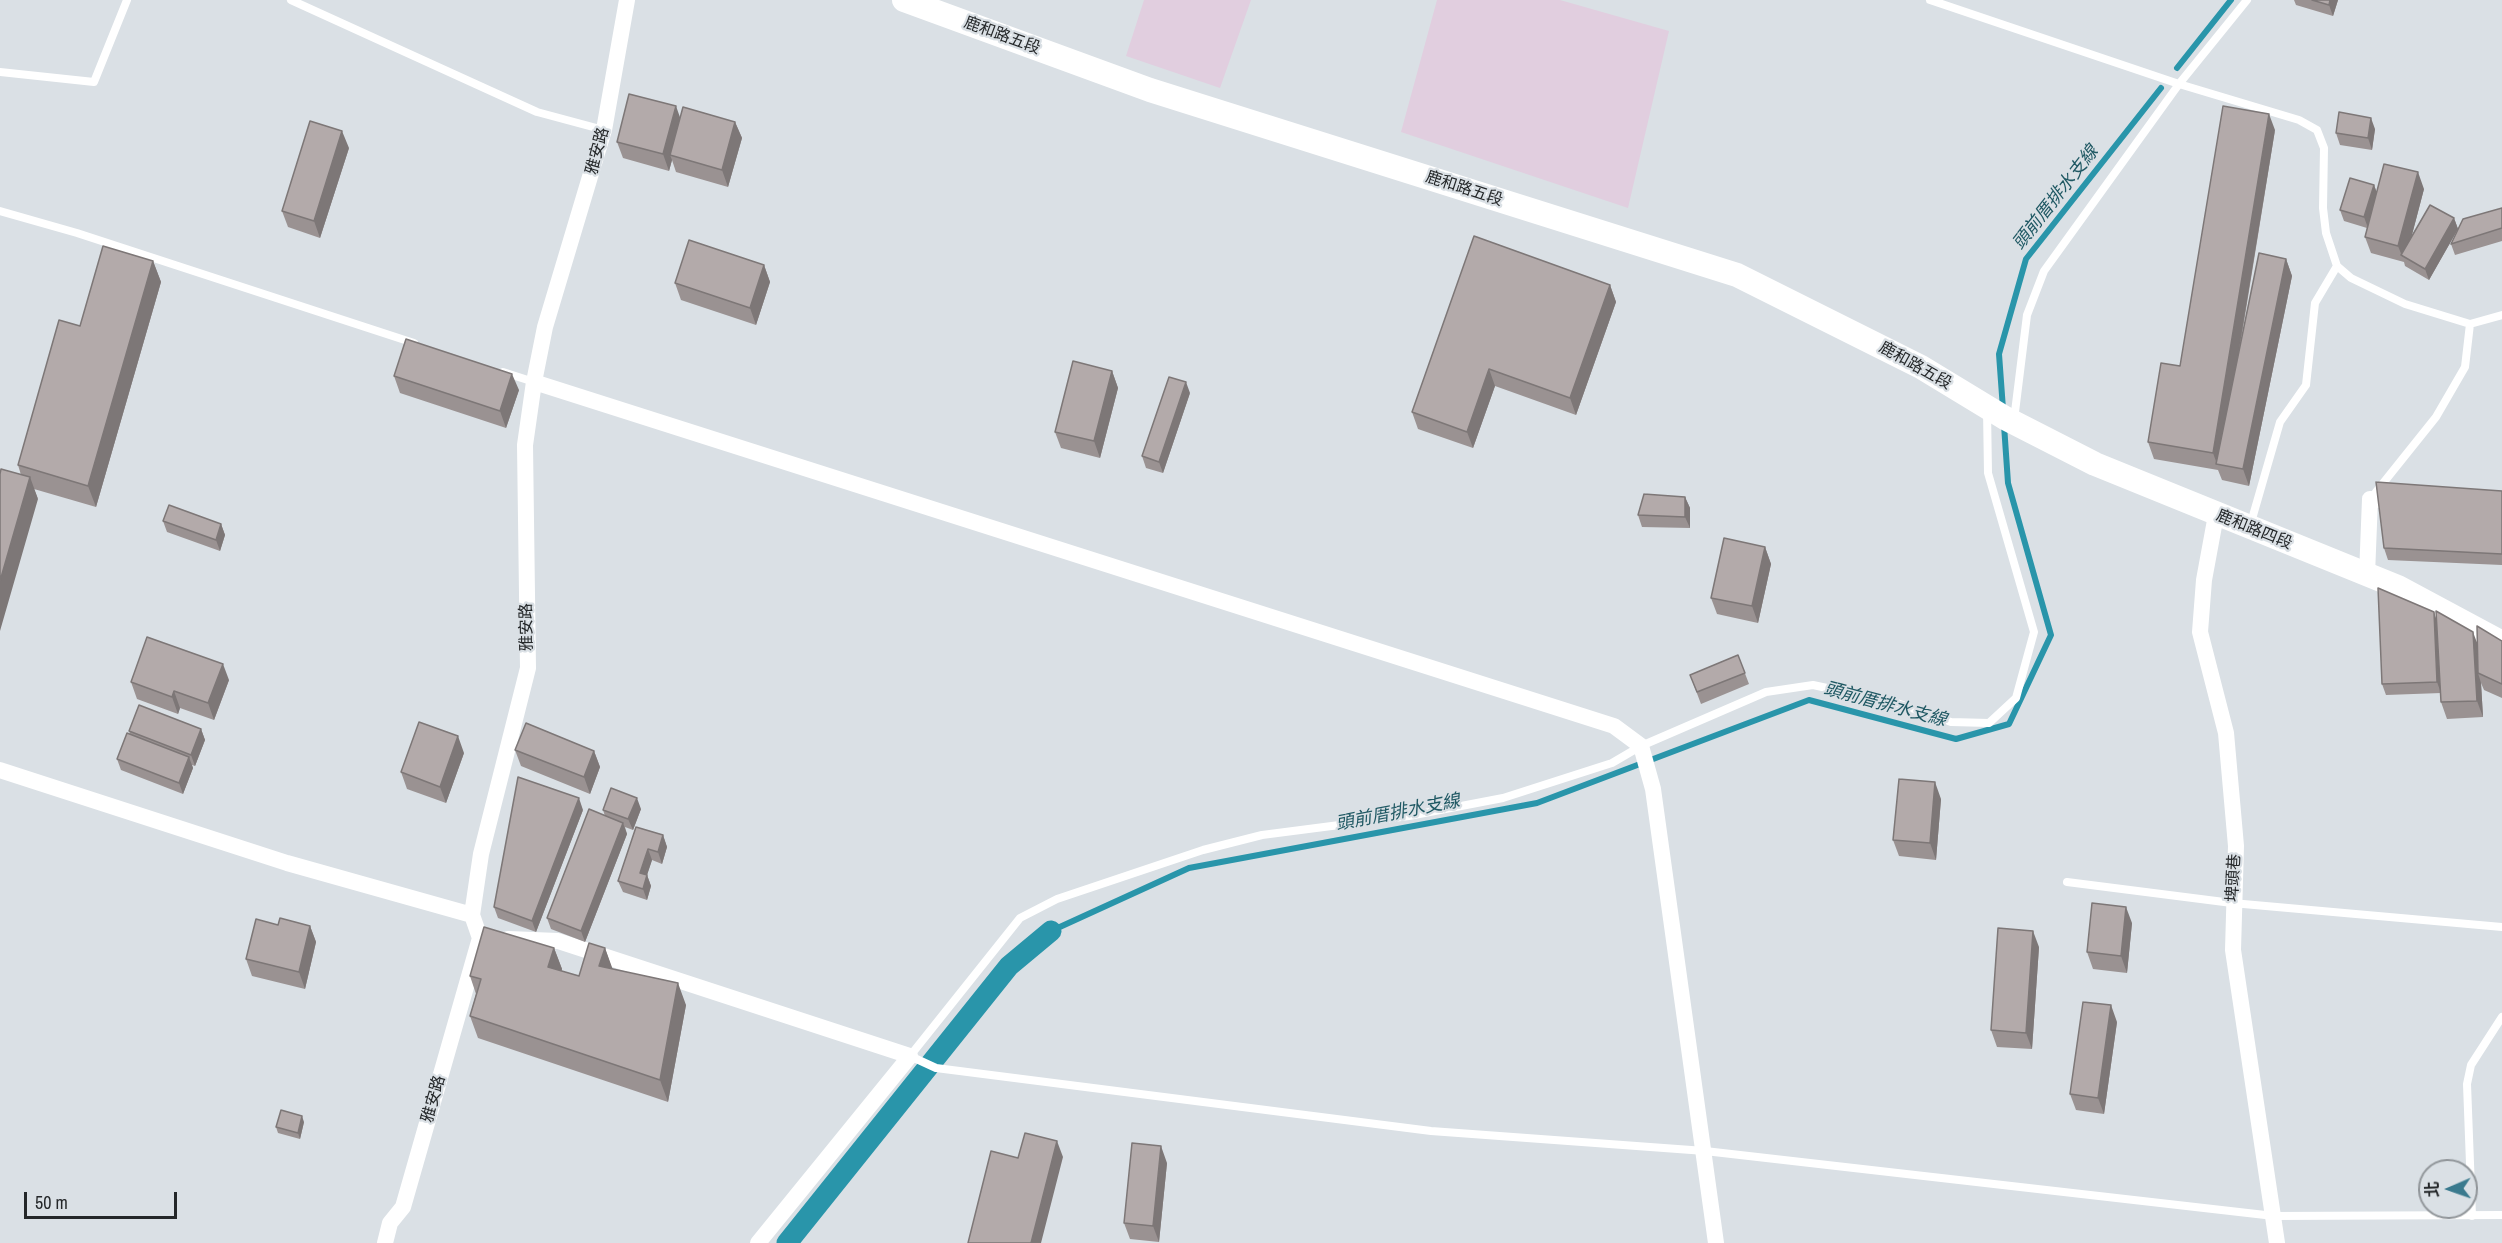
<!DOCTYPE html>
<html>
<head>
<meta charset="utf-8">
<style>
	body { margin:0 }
	#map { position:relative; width:2502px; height:1243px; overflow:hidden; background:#dae0e5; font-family:"Archivo Narrow","Noto Sans TC",sans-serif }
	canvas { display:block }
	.north { position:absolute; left:2418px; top:1159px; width:60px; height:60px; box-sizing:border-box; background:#dae0e5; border:2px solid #91969a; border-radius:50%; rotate:268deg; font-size:16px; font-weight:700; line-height:24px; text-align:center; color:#242729 }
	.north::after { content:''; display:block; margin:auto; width:21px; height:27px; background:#3a7a8e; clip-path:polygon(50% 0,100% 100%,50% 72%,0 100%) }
	.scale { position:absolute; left:24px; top:1192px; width:153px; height:27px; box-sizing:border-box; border:3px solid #242729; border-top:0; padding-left:8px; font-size:18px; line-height:21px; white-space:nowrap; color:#242729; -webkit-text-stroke:4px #dae0e5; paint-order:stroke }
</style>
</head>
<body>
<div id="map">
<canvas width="2502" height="1243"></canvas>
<div class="north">北</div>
<div class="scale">50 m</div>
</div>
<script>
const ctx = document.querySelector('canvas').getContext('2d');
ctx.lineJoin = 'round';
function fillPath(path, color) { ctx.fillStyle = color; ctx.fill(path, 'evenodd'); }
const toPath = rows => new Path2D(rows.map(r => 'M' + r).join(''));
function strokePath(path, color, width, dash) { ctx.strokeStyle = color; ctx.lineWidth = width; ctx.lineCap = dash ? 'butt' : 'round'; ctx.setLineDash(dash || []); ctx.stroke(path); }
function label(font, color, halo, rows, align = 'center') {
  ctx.font = font + ' "Archivo Narrow","Noto Sans TC",sans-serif'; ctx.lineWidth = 4.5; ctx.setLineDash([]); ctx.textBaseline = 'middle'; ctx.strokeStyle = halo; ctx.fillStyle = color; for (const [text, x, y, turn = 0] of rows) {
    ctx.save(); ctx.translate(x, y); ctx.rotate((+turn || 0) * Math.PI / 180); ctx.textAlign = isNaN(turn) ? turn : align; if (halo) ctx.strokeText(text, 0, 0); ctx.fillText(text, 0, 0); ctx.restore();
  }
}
fillPath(toPath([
	[1144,0,1251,0,1220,88,1126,56],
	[1437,0,1560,0,1669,31,1628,208,1401,132]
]), '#e1cedf');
strokePath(toPath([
	[2177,68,2231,0],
	[2003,409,1999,354,2026,259,2161,88],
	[1051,931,1189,868,1537,803,1809,700,1956,739,2009,724,2051,635,2008,483,2004,425]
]), '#2995aa', 6);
strokePath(toPath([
	[787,1243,1009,966,1051,931]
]), '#2995aa', 21);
strokePath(toPath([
	[291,0,537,112,604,130],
	[1930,0,2179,84,2299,120,2317,130,2324,148,2323,208,2326,233,2337,266,2351,278,2405,304,2470,324,2502,315],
	[0,72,94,82,127,0],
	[0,211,77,233,414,343],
	[503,372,534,382],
	[1987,410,1988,473,2034,632,2016,698,1989,723,1951,722,1897,703,1813,685,1766,692,1641,746,1612,763,1503,798,1409,816,1262,835,1203,850,1057,899,1020,918,910,1056,936,1068,1431,1131,1705,1151,2274,1216,2502,1215],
	[2014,420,2027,315,2044,271,2179,84,2247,0],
	[2376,492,2436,417,2465,367,2470,324],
	[2250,526,2280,422,2306,385,2315,303,2337,266],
	[2067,882,2232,903,2502,927],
	[2472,1216,2467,1084,2471,1065,2502,1017]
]), '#fff', 8);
strokePath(toPath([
	[534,382,1614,726,1641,746,1653,789,1716,1243],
	[2216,515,2204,580,2200,632,2226,733,2236,846,2233,950,2277,1243],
	[2367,575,2370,499,2400,501],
	[0,770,287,863,472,915],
	[508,939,558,941,910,1056,758,1243],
	[385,1243,390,1223,403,1207,480,938,472,915,481,854,528,668,525,445,534,382,545,327,604,130,627,0]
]), '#fff', 16);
strokePath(toPath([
	[904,0,1150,90,1737,275,1921,367,2005,418,2095,464,2398,587,2502,643]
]), '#fff', 24);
fillPath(toPath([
	[2294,0,2338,0,2333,16,2296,5],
	[680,118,735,122,742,138,728,187,676,172,672,160,669,171,623,158,617,142],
	[2375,129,2372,150,2340,145,2336,133],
	[2275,130,2239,353,2286,259,2292,276,2249,486,2222,480,2218,470,2154,459,2148,442,2180,366],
	[349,148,320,238,288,227,282,211],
	[2374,185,2377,193,2424,189,2411,238,2454,218,2458,229,2429,280,2405,266,2404,262,2371,253,2365,237,2367,228,2344,221,2340,210],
	[2502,208,2502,241,2455,255,2451,244],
	[153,261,161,282,96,507,34,489,38,499,21,475,18,465,80,326],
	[764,265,770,282,756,325,681,300,675,283],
	[1610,285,1616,302,1576,415,1495,386,1473,448,1418,429,1412,412],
	[1112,371,1118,388,1100,458,1061,448,1055,432],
	[394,376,519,390,506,428,400,393],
	[1190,393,1163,473,1146,468,1142,456],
	[2502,491,2502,565,2388,560,2384,548],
	[1685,497,1690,508,1690,528,1642,527,1638,515],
	[163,521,221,524,225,535,220,551,167,532],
	[1765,547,1771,564,1758,623,1717,614,1711,598],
	[2437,621,2477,642,2502,641,2502,698,2484,690,2481,683,2483,717,2447,719,2441,702,2441,693,2386,695,2382,684],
	[1738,655,1749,684,1701,704,1690,675],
	[229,680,214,720,180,708,178,714,137,699,131,682],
	[201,729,205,740,195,766,192,765,193,768,183,794,121,770,117,759,130,734,129,731],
	[515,750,594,751,600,767,590,794,521,766],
	[464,753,446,803,407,789,401,772],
	[1941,799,1936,860,1899,856,1893,840],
	[641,809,633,830,625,827,627,834,585,942,551,929,547,918,605,816,603,810],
	[583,810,536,932,498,918,494,907],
	[636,827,663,835,667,847,662,864,652,860,647,875,651,886,647,900,623,892,618,881],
	[2132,923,2127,973,2093,969,2087,952],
	[278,925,310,926,316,942,305,989,252,976,246,959],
	[2039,947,2032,1049,1997,1047,1991,1030],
	[554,948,562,969,561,971,579,976,605,948,612,969,686,1005,668,1102,478,1038,470,1016,476,994,470,976],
	[2117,1022,2104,1114,2076,1110,2070,1094],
	[304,1122,300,1139,278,1133,276,1127],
	[1167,1163,1159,1242,1130,1239,1124,1223]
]), '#9a9292');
fillPath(toPath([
	[2330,0,2338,0,2333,16,2329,5],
	[676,106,682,123,670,155,672,160,669,171,663,154],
	[2269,114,2275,130,2220,465,2217,464,2213,453],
	[2371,118,2375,129,2372,150,2368,138],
	[735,122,742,138,728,187,722,170],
	[342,131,349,148,320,238,314,221],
	[2418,172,2424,189,2406,258,2402,256,2398,246],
	[2374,185,2378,196,2368,228,2364,217],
	[2454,218,2458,229,2429,280,2425,269],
	[2286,259,2292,276,2249,486,2243,469],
	[153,261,161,282,96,507,88,486],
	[764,265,770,282,756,325,750,308],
	[1610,285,1616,302,1576,415,1570,398],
	[1489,369,1495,386,1473,448,1467,432],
	[1112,371,1118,388,1100,458,1094,441],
	[512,374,519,390,506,428,500,411],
	[1186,382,1190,393,1163,473,1159,462],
	[30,477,38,499,0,631,0,581],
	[1685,497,1690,508,1690,528,1685,517],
	[221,524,225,535,220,551,216,540],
	[1765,547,1771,564,1758,623,1752,606],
	[2434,612,2438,624,2441,693,2437,682],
	[2473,632,2479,648,2478,673,2481,683,2483,717,2477,701],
	[223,664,229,680,214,720,208,703],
	[174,691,180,708,178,714,172,697],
	[201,729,205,740,195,766,191,755],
	[458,736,464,753,446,803,440,787],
	[594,751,600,767,590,794,584,777],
	[189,757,193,768,183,794,179,783],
	[1935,782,1941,799,1936,860,1930,843],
	[579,798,583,810,536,932,532,921],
	[637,798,641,809,633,830,628,819],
	[623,823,627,834,585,942,581,931],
	[663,835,667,847,662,864,658,852],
	[648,849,652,860,647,875,651,886,647,900,643,889,640,873],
	[2126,907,2132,923,2127,973,2121,956],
	[310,926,316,942,305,989,299,972],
	[2033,931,2039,947,2032,1049,2026,1033],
	[554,948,562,969,556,989,548,967],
	[605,948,613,970,599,966],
	[678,983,686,1005,668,1102,660,1080],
	[2111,1005,2117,1022,2104,1114,2098,1098],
	[302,1116,304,1122,300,1139,298,1133],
	[1057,1141,1063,1157,1041,1243,1031,1243],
	[1161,1146,1167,1163,1159,1242,1153,1226]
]), '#7d7777');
const building = toPath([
	[2312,0,2330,0,2329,5,2312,0],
	[629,94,676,106,663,154,617,142,629,94],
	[2223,106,2269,114,2213,453,2148,442,2161,363,2180,366,2223,106],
	[683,107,735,122,722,170,670,155,683,107],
	[2339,112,2371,118,2368,138,2336,133,2339,112],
	[310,121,342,131,314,221,282,211,310,121],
	[2384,164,2418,172,2398,246,2365,237,2384,164],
	[2350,178,2374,185,2364,217,2340,210,2350,178],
	[2430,205,2454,218,2425,269,2401,255,2430,205],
	[2502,208,2502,228,2451,244,2463,219,2502,208],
	[1474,236,1610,285,1570,398,1489,369,1467,432,1412,412,1474,236],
	[689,240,764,265,750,308,675,283,689,240],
	[103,246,153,261,88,486,18,465,59,320,80,326,103,246],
	[2259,253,2286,259,2243,469,2216,464,2259,253],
	[406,339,512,374,500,411,394,376,406,339],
	[1073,361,1112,371,1094,441,1055,432,1073,361],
	[1169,377,1186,382,1159,462,1142,456,1169,377],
	[1,469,30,477,0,581,0,474,1,469],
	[2376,482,2502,491,2502,554,2384,548,2376,482],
	[1644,494,1685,497,1685,517,1638,515,1644,494],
	[169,505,221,524,216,540,163,521,169,505],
	[1724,538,1765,547,1752,606,1711,598,1724,538],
	[2378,588,2434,612,2437,682,2382,684,2378,588],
	[2436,611,2473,632,2477,701,2441,702,2436,611],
	[2477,626,2502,641,2502,684,2478,673,2477,626],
	[147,637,223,664,208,703,174,691,172,697,131,682,147,637],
	[1738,655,1745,673,1697,692,1690,675,1738,655],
	[139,705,201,729,191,755,129,731,139,705],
	[419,722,458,736,440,787,401,772,419,722],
	[526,723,594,751,584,777,515,750,526,723],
	[127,733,189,757,179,783,117,759,127,733],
	[518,777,579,798,532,921,494,907,518,777],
	[1899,779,1935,782,1930,843,1893,840,1899,779],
	[611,788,637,798,628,819,603,810,611,788],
	[589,809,623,823,581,931,547,918,589,809],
	[636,827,663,835,658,852,648,849,640,873,647,875,643,889,618,881,636,827],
	[2092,903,2126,907,2121,956,2087,952,2092,903],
	[280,918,310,926,299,972,246,959,256,919,278,925,280,918],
	[484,927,554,948,548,967,579,976,589,943,605,948,599,966,678,983,660,1080,470,1016,481,979,470,976,484,927],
	[1998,928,2033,931,2026,1033,1991,1030,1998,928],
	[2083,1002,2111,1005,2098,1098,2070,1094,2083,1002],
	[281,1110,302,1116,298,1133,276,1127,281,1110],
	[1025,1133,1057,1141,1031,1243,968,1243,991,1151,1018,1158,1025,1133],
	[1132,1143,1161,1146,1153,1226,1124,1223,1132,1143]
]);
fillPath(building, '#b3aaaa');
strokePath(building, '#7d7777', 1.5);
label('16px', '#242729', '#dae0e5', [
	["鹿和路五段",1002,36,20],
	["雅安路",598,151,-75],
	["鹿和路五段",1464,189,18],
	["鹿和路五段",1915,366,29],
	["鹿和路四段",2254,530,22],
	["雅安路",527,627,-91],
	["埤頭巷",2234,878,-87],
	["雅安路",434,1099,-74]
]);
label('italic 18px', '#1f5863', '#dae0e5', [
	["頭前厝排水支線",2056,198,-52],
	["頭前厝排水支線",1885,705,15],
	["頭前厝排水支線",1398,813,-11]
]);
</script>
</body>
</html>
